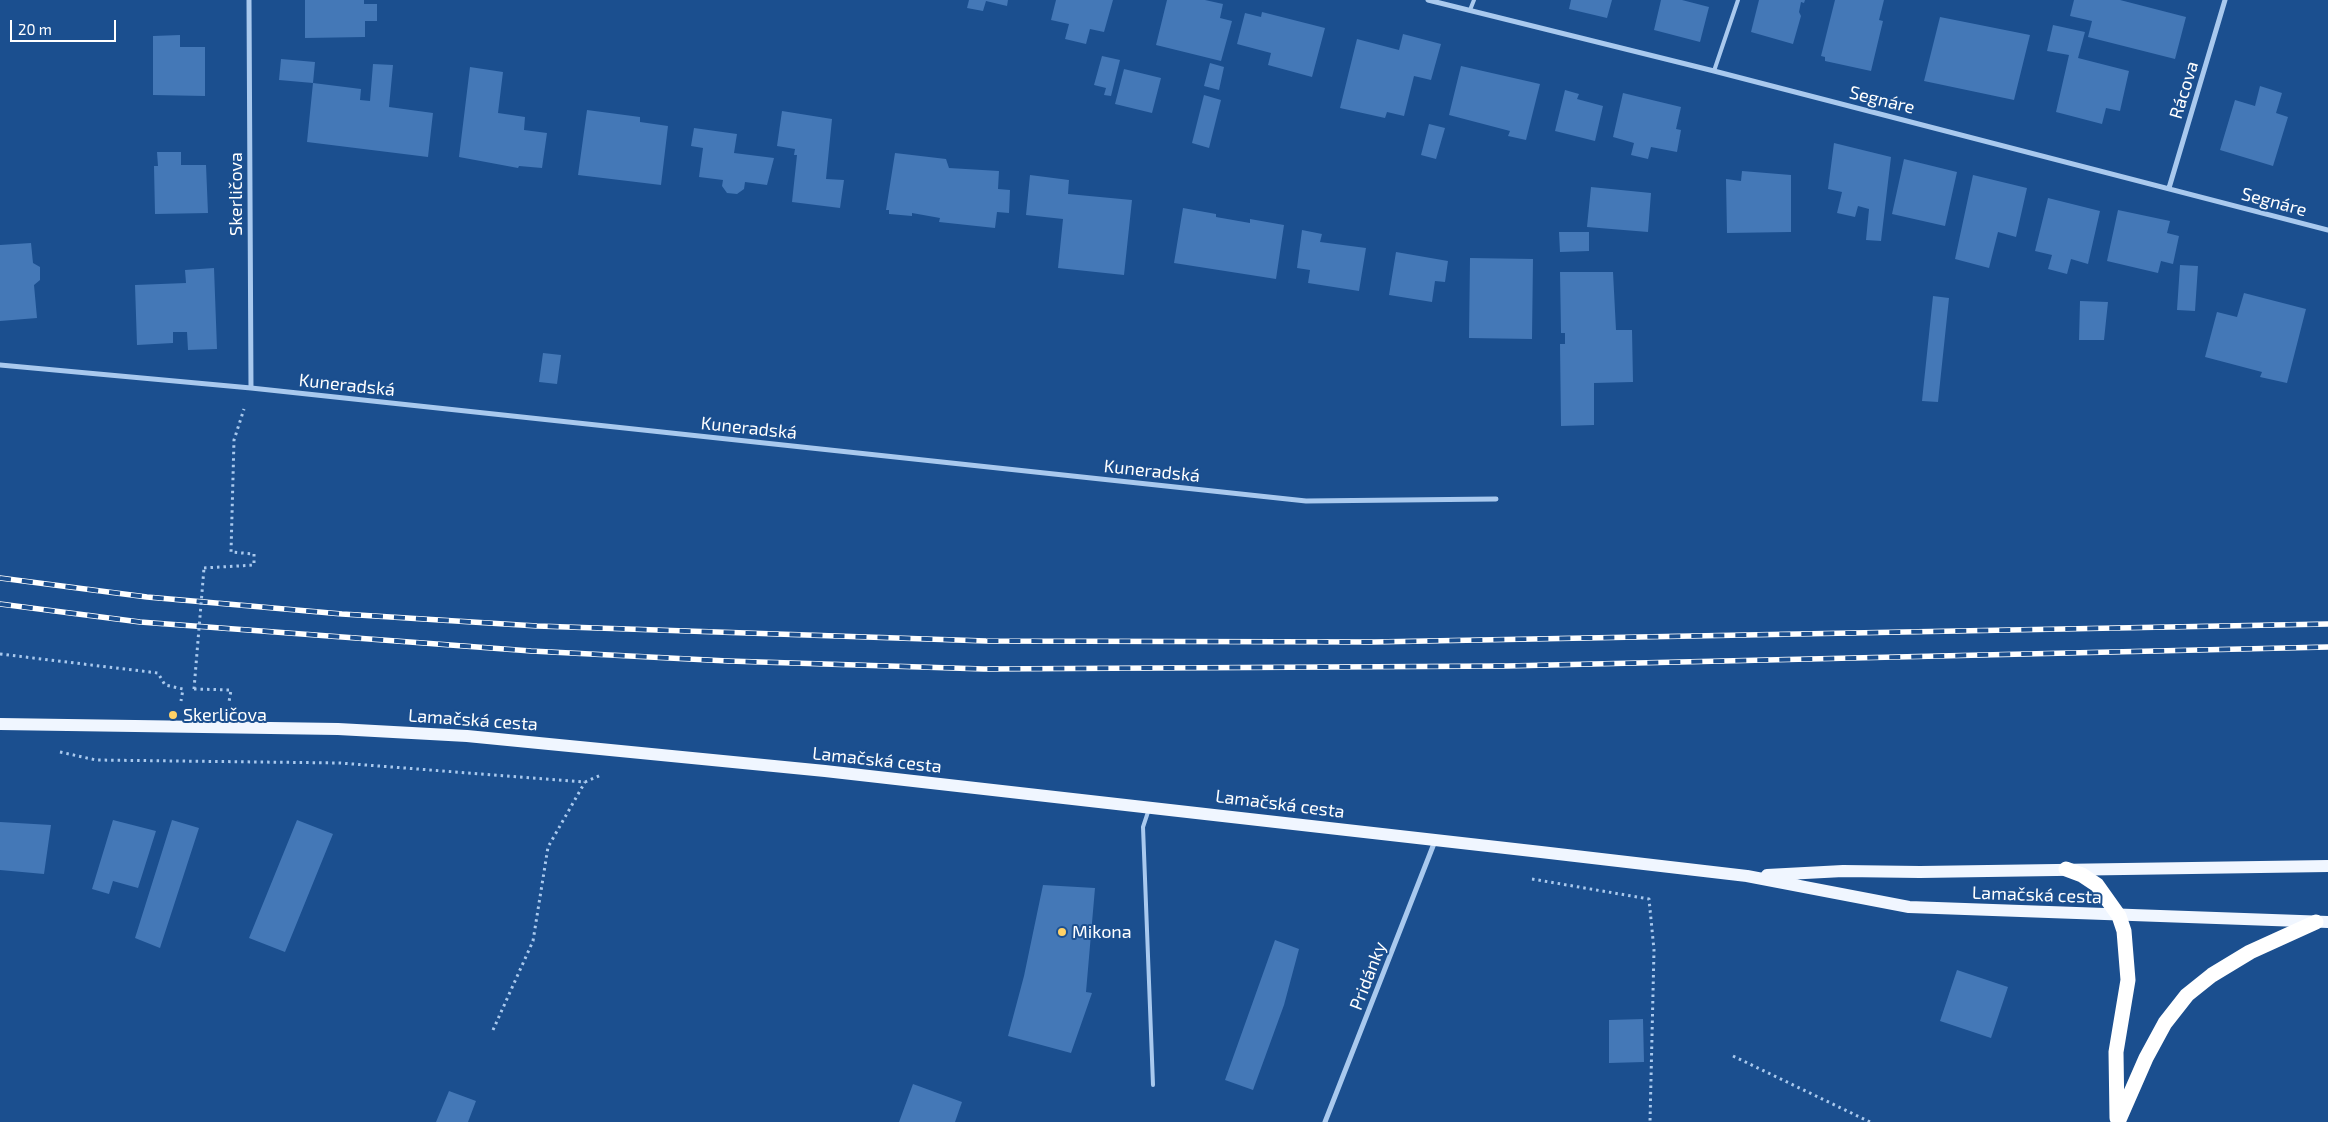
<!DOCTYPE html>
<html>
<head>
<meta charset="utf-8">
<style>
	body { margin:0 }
	#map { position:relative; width:2328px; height:1122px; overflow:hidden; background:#1b4f8f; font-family:"Exo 2",sans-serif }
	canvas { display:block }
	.scale { position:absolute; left:10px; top:20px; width:106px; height:22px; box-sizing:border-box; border:2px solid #fff; border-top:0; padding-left:6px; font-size:15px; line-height:18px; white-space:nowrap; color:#fff; -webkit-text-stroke:4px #1b4f8f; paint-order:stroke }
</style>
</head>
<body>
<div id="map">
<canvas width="2328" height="1122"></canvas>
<div class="scale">20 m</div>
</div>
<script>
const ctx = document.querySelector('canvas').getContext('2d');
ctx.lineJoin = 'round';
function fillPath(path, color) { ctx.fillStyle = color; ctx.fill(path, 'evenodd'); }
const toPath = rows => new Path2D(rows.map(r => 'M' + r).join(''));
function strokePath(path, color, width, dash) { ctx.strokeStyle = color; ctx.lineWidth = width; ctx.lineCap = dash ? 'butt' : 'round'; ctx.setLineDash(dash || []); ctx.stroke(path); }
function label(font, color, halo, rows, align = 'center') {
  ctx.font = font + ' "Exo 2",sans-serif'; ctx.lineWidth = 4; ctx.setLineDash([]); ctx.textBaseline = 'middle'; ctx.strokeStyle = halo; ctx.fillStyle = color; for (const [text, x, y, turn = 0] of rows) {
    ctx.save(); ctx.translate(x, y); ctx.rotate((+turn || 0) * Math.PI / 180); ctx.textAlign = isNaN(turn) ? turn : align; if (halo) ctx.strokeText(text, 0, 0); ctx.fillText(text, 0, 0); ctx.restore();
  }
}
fillPath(toPath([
	[305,0,364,0,364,4,377,4,377,21,365,21,365,37,305,38],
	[969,0,1008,0,1007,6,986,1,983,11,967,8],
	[1056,0,1113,0,1104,32,1090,29,1086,44,1065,39,1069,24,1051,20],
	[1167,0,1205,0,1223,4,1220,18,1232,21,1221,61,1156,45],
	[1571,0,1612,0,1607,18,1569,9],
	[1661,0,1682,0,1709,7,1700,42,1654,30],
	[1759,0,1805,0,1804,3,1801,2,1799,12,1801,16,1793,44,1751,32],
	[1835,0,1884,0,1879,20,1883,21,1871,71,1825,61,1825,57,1821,56],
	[2074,0,2120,0,2186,17,2175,59,2088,37,2092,21,2070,16],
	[1262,12,1325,28,1312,77,1268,65,1271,53,1237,44,1245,13,1261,17],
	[1940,17,2030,35,2014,100,1924,81],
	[2053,25,2085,32,2078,58,2129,71,2120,111,2106,108,2102,124,2056,112,2069,55,2047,51],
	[1403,34,1441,44,1431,80,1414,76,1404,116,1387,112,1385,118,1340,108,1357,39,1399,50],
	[180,35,180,47,205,47,205,96,153,95,153,36],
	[1102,56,1120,60,1111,96,1104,95,1106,88,1094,85],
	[281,59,315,62,313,83,279,80],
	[1210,63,1224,67,1219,90,1204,86],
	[373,64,393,65,389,107,433,113,428,157,307,142,313,83,361,89,360,100,370,101],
	[1461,66,1540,84,1526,140,1508,136,1510,131,1449,115],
	[470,67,503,72,498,113,525,117,524,130,547,133,542,168,519,166,518,168,459,157],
	[1124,69,1161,78,1152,113,1115,104],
	[2260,86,2282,93,2276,113,2288,117,2273,166,2220,150,2235,100,2255,106],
	[1565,90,1579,94,1577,99,1603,106,1595,141,1555,131],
	[1623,93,1681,107,1676,129,1681,130,1677,152,1651,147,1648,159,1631,155,1634,143,1613,137],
	[1204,95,1221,100,1209,148,1192,143],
	[587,110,640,117,640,122,668,126,661,185,578,175],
	[782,111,832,119,826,179,844,180,840,208,792,202,797,155,794,155,795,149,777,146],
	[1429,124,1445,128,1436,159,1421,155],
	[694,128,737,134,734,153,774,158,767,185,745,182,744,189,737,194,727,193,722,186,723,180,699,177,703,148,691,146],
	[1834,143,1891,157,1881,241,1866,240,1869,209,1858,206,1855,217,1837,213,1842,192,1828,189],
	[157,152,181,152,181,165,206,165,208,213,155,214,154,166,158,166],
	[895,153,946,159,949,168,999,171,998,189,1010,190,1009,213,997,212,995,228,939,222,940,218,912,213,912,216,889,214,889,210,886,210],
	[1904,159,1957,172,1945,226,1892,214],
	[1742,171,1791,175,1791,232,1727,233,1726,179,1741,181],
	[1030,175,1069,180,1068,194,1132,200,1124,275,1058,268,1063,219,1026,215],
	[1973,175,2027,188,2016,237,1998,232,1989,268,1955,259],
	[1591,187,1651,193,1648,232,1587,227],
	[2048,198,2100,211,2088,264,2071,259,2067,274,2048,269,2052,255,2035,251],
	[1183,208,1216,214,1216,217,1250,223,1250,219,1284,225,1276,279,1174,263],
	[2118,210,2170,221,2167,233,2179,236,2173,264,2161,261,2158,273,2107,261],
	[1302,230,1322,234,1320,242,1366,248,1359,291,1308,283,1310,270,1297,268],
	[1559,232,1589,232,1589,251,1560,252],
	[31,243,33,263,40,267,40,280,34,285,37,318,0,321,0,245],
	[1396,252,1448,261,1445,282,1435,281,1432,302,1389,295],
	[1470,258,1533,259,1532,339,1469,338],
	[2180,265,2198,266,2195,311,2177,310],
	[214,268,217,349,188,350,187,332,173,332,173,343,137,345,135,285,186,283,185,270],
	[1560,272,1613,272,1616,330,1632,330,1633,382,1594,383,1594,425,1561,426,1560,344,1565,344,1565,333,1561,333],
	[2244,293,2306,309,2287,383,2260,377,2262,372,2205,357,2217,312,2237,317],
	[1933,296,1949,298,1938,402,1922,401],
	[2080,301,2108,302,2104,340,2079,340],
	[543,353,561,355,557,384,539,382],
	[113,820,156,831,138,888,113,881,109,894,92,889],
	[172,820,199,828,160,948,135,938],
	[297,820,333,834,285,952,249,938],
	[0,822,51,825,44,874,0,870],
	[1043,885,1095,888,1086,992,1092,993,1071,1053,1008,1036,1024,976],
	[1275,940,1299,949,1284,1005,1253,1090,1225,1080],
	[1957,970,2008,987,1991,1038,1940,1021],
	[1643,1019,1644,1062,1609,1063,1609,1020],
	[913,1084,962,1102,955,1122,899,1122],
	[449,1091,476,1101,468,1122,436,1122]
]), '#4478b7');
strokePath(toPath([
	[204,568,254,565,254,554,231,552,234,440,244,409],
	[0,654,158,673,165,685,183,689,181,701],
	[194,689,231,690,229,702],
	[60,752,96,760,340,763,585,782,601,775],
	[1532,879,1649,899,1654,950,1650,1122],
	[493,1030,533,941,548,847,585,782],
	[1733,1056,1870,1122]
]), '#a9c9ee', 3, [2.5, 4]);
strokePath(toPath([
	[1470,10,1474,0],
	[1714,71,1738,0],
	[1149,809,1143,827,1153,1085]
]), '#a9c9ee', 4);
strokePath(toPath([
	[249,0,251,388],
	[1428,0,1714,71,2328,230],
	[2169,188,2225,0],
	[0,365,251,388,1306,501,1496,499],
	[1325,1122,1435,841]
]), '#a9c9ee', 5);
strokePath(toPath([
	[0,724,338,729,467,736,825,771,1541,852,1747,876,1909,907,2328,922],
	[1767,875,1843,871,1920,872,2328,866]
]), '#f0f6ff', 12);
strokePath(toPath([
	[2066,869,2082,875,2097,885,2119,916,2124,931,2128,980,2116,1052,2117,1118],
	[2118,1122,2146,1058,2165,1023,2187,995,2212,975,2250,952,2316,922]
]), '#fff', 15);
const rail = toPath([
	[0,578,147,597,342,614,537,626,986,641,1374,642,2328,624],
	[0,604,140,622,531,651,728,661,984,669,1507,666,2328,647]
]);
strokePath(rail, '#fff', 5.5);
strokePath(rail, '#1b4f8f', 4, [11]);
strokePath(toPath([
	[194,689,204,568]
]), '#a9c9ee', 3, [2.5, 4]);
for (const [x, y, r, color] of [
	[173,715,5,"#ffd166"],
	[1062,932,5,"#ffd166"]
]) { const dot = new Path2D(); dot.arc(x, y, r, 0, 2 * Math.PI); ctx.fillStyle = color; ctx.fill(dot); strokePath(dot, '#1b4f8f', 2); }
label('18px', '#fff', '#1b4f8f', [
	["Rácova",2184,90,-73],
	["Segnáre",1882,100,14],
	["Skerličova",236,194,-90],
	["Segnáre",2274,202,15],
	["Kuneradská",347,385,6],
	["Kuneradská",749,428,6],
	["Kuneradská",1152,471,6],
	["Lamačská cesta",473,720,4],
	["Lamačská cesta",877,760,6],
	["Lamačská cesta",1280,804,7],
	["Lamačská cesta",2037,895,2],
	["Pridánky",1368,976,-69]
]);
label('18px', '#fff', '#1b4f8f', [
	["Skerličova",183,715],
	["Mikona",1072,932]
], 'left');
</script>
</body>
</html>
